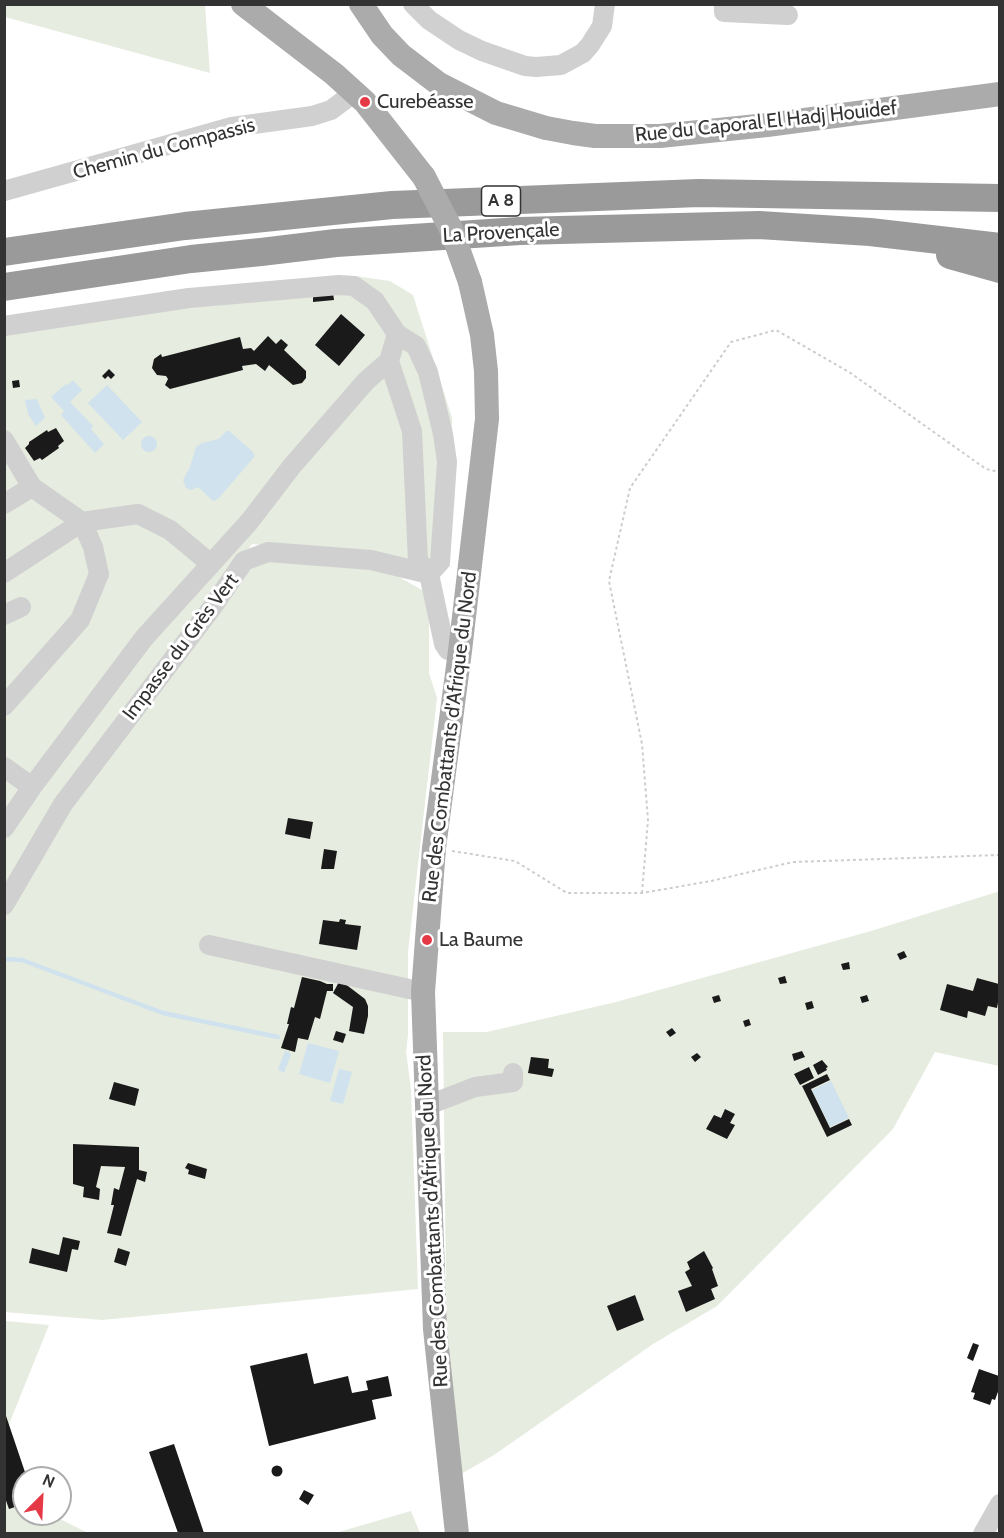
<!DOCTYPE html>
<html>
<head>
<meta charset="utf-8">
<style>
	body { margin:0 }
	#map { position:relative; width:1004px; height:1538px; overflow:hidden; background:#fff; font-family:Cabin,sans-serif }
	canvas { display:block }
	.frame { position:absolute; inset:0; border:6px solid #333; pointer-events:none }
	.north { position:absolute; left:12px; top:1466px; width:60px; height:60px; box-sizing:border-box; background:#fff; border:2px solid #adadad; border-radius:50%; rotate:24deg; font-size:16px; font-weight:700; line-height:24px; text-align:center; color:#333 }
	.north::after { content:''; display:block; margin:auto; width:21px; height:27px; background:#e63946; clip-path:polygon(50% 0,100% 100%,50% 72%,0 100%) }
</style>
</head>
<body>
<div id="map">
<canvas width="1004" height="1538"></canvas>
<div class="frame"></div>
<div class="north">N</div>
</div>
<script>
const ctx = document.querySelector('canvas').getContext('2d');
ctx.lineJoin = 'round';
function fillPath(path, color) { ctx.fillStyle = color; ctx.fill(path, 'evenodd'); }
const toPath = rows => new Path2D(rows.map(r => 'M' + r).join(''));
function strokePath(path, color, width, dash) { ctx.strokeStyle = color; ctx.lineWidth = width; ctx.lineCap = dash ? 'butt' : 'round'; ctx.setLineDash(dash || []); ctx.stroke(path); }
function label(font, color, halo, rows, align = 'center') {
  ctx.font = font + ' Cabin,sans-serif'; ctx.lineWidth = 6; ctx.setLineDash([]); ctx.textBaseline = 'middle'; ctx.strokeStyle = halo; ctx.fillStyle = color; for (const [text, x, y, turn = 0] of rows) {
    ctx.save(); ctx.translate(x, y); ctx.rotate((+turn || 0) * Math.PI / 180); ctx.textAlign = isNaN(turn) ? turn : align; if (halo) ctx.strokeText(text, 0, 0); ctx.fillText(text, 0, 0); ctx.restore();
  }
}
fillPath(toPath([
	[4,5,205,5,210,73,5,17],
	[355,276,390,281,413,295,452,418,450,567,252,544,58,800,5,912,5,316],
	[264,558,378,565,429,594,429,673,437,698,408,952,408,1035,406,1052,411,1089,418,1289,102,1320,5,1312,5,916,67,808,249,569],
	[997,892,999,893,999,1066,935,1052,893,1129,717,1306,653,1344,494,1455,461,1474,447,1361,443,1032,487,1032,616,1002,871,931],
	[5,1321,49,1325,5,1434],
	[4,1491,24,1501,24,1514,50,1514,88,1533,5,1533],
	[411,1511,420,1533,335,1533]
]), '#e6ecdf');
fillPath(toPath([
	[73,380,82,390,70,402,93,426,91,429,104,444,95,453,61,415,64,411,51,397,66,384,68,385],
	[107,385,142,422,123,440,88,403],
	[37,399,45,418,36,426,28,414,25,400],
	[226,431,229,431,253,452,255,456,218,499,213,501,198,487,191,490,186,488,183,480,190,467,196,447,202,443,219,439],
	'141 444a8 8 0 1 1 16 0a8 8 0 1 1-16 0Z',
	[308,1043,339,1051,330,1083,299,1074],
	[285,1051,290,1053,291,1055,284,1073,278,1069],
	[339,1069,352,1072,343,1104,330,1101],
	[831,1081,849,1118,830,1127,812,1090]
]), '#cfe2ee');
strokePath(toPath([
	[4,959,22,960,163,1013,278,1037]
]), '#cfe2ee', 4.5);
fillPath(toPath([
	[333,293,334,300,313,302,313,295],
	[341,314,365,335,339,366,315,345],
	[268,336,276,344,281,339,288,345,284,350,306,371,306,378,302,383,293,385,269,365,265,371,256,364,242,366,243,370,170,389,165,385,168,379,166,376,157,375,152,368,154,359,161,354,162,357,240,337,243,349,251,348,254,351],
	[109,369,115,375,111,379,108,376,105,379,102,376],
	[19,380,20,387,13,388,12,381],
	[56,428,64,441,58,446,59,448,42,460,40,458,34,461,25,448,29,444,29,442,47,430,48,432],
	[288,818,313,822,310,839,285,834],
	[324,849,337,851,334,869,321,869],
	[340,919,346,920,345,924,361,926,357,950,319,944,323,920,339,922],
	[452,937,459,938,459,944,452,944],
	[904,951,907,957,900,960,897,954],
	[849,962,850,969,843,970,841,964],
	[785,976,787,983,780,984,778,978],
	[302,977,320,981,327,984,333,984,333,991,327,991,320,1019,315,1017,308,1040,298,1038,295,1052,281,1048,289,1024,287,1024,291,1007,294,1008],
	[977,978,999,984,999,997,997,1008,988,1006,985,1016,968,1011,967,1018,940,1010,947,984,973,991],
	[340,980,365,999,368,1006,368,1016,364,1034,349,1031,353,1007,333,993],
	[719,995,721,1001,714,1003,712,997],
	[867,995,869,1001,862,1003,860,997],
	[812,1001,814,1008,807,1010,805,1003],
	[749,1019,751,1025,745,1027,743,1021],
	[672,1028,676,1033,670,1037,666,1032],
	[336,1031,346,1034,343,1043,333,1040],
	[802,1051,805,1057,794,1061,792,1054],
	[697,1053,701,1057,695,1062,691,1057],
	[531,1057,549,1059,548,1068,554,1069,552,1077,528,1073],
	[822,1060,828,1067,826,1068,827,1070,818,1075,813,1065],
	[809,1067,814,1078,800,1085,794,1074],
	[827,1074,830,1080,811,1089,830,1128,849,1119,852,1125,827,1137,802,1086],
	[114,1082,139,1089,135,1106,109,1099],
	[725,1109,735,1114,730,1123,735,1125,727,1139,706,1129,714,1115,721,1118],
	[73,1144,139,1147,139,1170,147,1172,145,1182,137,1179,121,1236,107,1233,114,1205,111,1205,114,1188,119,1190,125,1167,101,1166,96,1187,100,1189,99,1200,83,1197,84,1187,73,1184],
	[188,1163,207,1169,205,1179,188,1174,189,1170,185,1168],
	[63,1237,80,1241,78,1250,72,1249,67,1272,29,1263,32,1248,59,1255],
	[118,1248,130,1252,126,1266,114,1262],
	[704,1251,713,1268,712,1269,718,1286,711,1289,715,1299,686,1312,678,1291,692,1286,685,1272,690,1269,687,1262],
	[635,1295,644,1320,617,1331,607,1306],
	[973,1343,979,1345,973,1361,967,1358],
	[307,1353,314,1384,348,1376,352,1393,368,1390,366,1381,388,1376,392,1396,372,1400,376,1419,269,1446,250,1366],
	[979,1369,999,1376,999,1389,995,1400,992,1399,990,1405,973,1399,975,1393,971,1392],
	[4,1410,27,1478,24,1478,24,1504,9,1509,4,1495],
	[174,1444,204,1533,178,1533,149,1452],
	'271.5 1471a5.5 5.5 0 1 1 11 0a5.5 5.5 0 1 1-11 0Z',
	[304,1490,314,1495,308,1505,299,1499]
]), '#1a1a1a');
strokePath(toPath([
	[452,851,515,861,567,893,642,893,711,881,793,862,1000,855],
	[642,893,648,820,642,744,609,581,630,488,731,342,776,330,849,372,986,469,1000,472]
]), '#cdcdcd', 2, [3, 3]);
strokePath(toPath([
	[413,4,429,20,459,40,482,51,525,66,536,67,561,65,583,53,590,45,602,26,605,4],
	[724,4,724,12,788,15],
	[4,191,232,127,312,116,331,110,355,92],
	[4,326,189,298,339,285,354,286,375,301,397,334,416,346,428,372,443,434,447,462,440,562,429,574],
	[397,334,389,361,412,431,418,561,429,574,444,644,448,650,460,651],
	[4,440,32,487,82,522,93,547,99,574,80,620,4,706],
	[4,504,32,487],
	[4,573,82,522,138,514,170,530,211,564,249,522,292,466,366,381,389,361],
	[4,615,21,607],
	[4,767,32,787],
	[4,828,32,787,144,638,211,564],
	[4,905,63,804,211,609,244,561,268,552,371,560,429,574],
	[209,945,423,992],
	[426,1106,475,1087,513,1082,513,1073],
	[983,1534,1000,1504]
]), '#d0d0d0', 20);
strokePath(toPath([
	[243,4,334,74,365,102,424,177],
	[361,4,382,35,401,55,439,84,496,113,546,128,573,133,595,136,660,136,767,125,1000,94],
	[457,1534,435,1329,423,992,434,848,460,651,487,419,486,371,482,335,470,282]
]), '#ababab', 24);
strokePath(toPath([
	[4,252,185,226,392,205,699,193,1000,198],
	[950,255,1000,269],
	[4,287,191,259,261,252,336,243,520,231,759,225,870,232,1000,247]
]), '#9a9a9a', 28);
strokePath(toPath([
	[424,177,451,229,470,282]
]), '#ababab', 24);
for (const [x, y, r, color] of [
	[365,102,6,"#e63946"],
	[427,940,6,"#e63946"]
]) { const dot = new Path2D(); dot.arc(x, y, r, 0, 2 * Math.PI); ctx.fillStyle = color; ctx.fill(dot); strokePath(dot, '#fff', 2); }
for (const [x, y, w] of [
	[501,201,39]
]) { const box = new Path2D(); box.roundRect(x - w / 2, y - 15, w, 30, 4.5); ctx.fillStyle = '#fff'; ctx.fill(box); strokePath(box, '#333', 1.5); }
label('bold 18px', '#333', null, [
	["A 8",501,201]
]);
label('20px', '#333', '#fff', [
	["Curebéasse",377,102],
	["La Baume",439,940]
], 'left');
label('20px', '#333', '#fff', [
	["Rue du Caporal El Hadj Houidef",766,122,-6],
	["Chemin du Compassis",164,149,-15],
	["La Provençale",501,233,-3],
	["Impasse du Grès Vert",181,647,-53],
	["Rue des Combattants d'Afrique du Nord",450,737,-83],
	["Rue des Combattants d'Afrique du Nord",433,1221,-93]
]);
</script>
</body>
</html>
